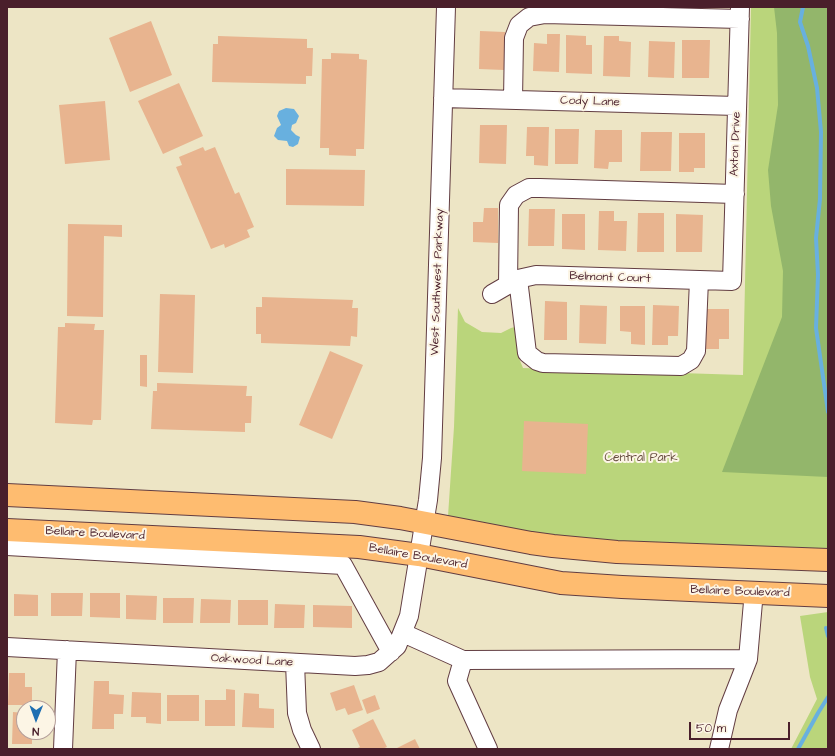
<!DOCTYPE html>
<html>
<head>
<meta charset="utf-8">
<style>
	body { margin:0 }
	#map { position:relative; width:835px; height:756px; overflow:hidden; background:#ede5c5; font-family:"Architects Daughter",sans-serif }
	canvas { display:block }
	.frame { position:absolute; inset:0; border:8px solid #4a1f2b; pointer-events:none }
	.north { position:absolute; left:16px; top:700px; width:40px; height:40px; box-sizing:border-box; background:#fcf5e5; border:1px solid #b59f9b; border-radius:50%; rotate:181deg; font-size:11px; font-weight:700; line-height:16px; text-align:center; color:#4a1f2b }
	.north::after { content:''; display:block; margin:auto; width:14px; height:18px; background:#1f6fb2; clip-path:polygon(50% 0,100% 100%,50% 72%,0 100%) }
	.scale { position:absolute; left:689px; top:722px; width:101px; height:18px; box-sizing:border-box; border:2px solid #4a1f2b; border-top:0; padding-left:5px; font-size:12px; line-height:14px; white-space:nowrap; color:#4a1f2b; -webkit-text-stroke:3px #fcf5e5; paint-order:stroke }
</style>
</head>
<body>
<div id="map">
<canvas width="835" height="756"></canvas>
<div class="frame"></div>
<div class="north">N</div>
<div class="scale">50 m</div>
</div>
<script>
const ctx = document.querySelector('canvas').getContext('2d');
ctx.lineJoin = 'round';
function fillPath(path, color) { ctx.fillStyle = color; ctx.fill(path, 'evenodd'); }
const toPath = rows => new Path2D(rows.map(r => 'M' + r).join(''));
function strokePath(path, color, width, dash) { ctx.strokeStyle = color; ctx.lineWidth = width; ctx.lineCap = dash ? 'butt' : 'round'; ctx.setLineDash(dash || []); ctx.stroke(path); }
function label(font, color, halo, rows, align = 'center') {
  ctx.font = font + ' "Architects Daughter",sans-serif'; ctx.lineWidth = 4; ctx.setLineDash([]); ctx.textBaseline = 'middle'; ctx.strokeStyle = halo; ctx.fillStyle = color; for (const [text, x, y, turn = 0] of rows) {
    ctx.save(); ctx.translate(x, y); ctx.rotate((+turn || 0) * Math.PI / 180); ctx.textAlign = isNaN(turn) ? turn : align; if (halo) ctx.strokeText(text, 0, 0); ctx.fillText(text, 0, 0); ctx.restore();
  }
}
fillPath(toPath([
	[751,7,828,7,828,550,582,541,448,516,454,427,458,308,465,322,482,332,501,333,511,328,519,326,518,356,523,368,743,375],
	[828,612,828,749,791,749,817,699,810,677,800,616]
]), '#bad57b');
fillPath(toPath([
	[774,7,828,7,828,477,722,472,782,317,783,271,771,206,768,170,778,105,777,33]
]), '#93b66b');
fillPath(toPath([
	[286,108,294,109,299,116,296,123,292,125,291,130,296,135,300,137,298,144,293,147,289,146,287,141,278,140,274,136,277,128,281,125,277,116,279,111]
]), '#68b0df');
strokePath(toPath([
	[803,7,800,22,808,46,817,88,821,132,820,199,816,238,818,275,816,328,828,412],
	[826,628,828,636],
	[798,749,818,713,828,697]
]), '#68b0df', 4);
fillPath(toPath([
	[151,21,172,75,130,92,109,38],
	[480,31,505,32,504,70,479,69],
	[547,34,560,34,559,72,533,71,534,43,547,44],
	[566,35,586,36,586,45,592,45,592,74,566,73],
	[218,36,307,39,307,48,313,48,312,76,306,76,306,84,212,82,213,44,218,44],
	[604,36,619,36,619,41,631,42,630,77,603,76],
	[682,40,710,40,709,78,682,78],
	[649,41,675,42,674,78,648,77],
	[331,53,359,54,359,59,367,60,364,149,356,149,356,156,329,155,329,148,320,148,322,59,331,59],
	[179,83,203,136,163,154,138,101],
	[105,101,110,160,65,164,59,105],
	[480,125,507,125,506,164,479,163],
	[527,127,549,127,548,166,534,165,534,156,526,156],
	[555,129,579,129,578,164,555,164],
	[595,130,622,130,622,162,609,162,608,169,594,168],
	[641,132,672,132,671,171,640,171],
	[679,133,705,133,705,168,694,168,694,172,679,172],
	[203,147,205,151,215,147,235,194,239,192,254,227,247,230,250,237,225,248,224,244,211,249,176,167,182,165,179,157],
	[286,169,365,170,364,206,286,205],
	[484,208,498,208,498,243,473,242,473,222,483,222],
	[529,209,555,209,554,246,528,246],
	[599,211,614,211,614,221,627,221,626,251,598,250],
	[638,213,664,213,664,252,637,252],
	[562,214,585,214,585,250,562,249],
	[676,214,703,215,702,252,676,252],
	[68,224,122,225,122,237,104,236,103,317,67,316],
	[160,294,195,295,193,373,158,372],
	[262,297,353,300,352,308,358,308,357,337,351,336,350,346,261,343,261,334,256,334,256,307,262,307],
	[545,301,567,302,567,340,544,340],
	[580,305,607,306,606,344,579,343],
	[653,305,679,306,678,336,668,336,668,345,652,345],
	[620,306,645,306,645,345,631,344,631,332,620,331],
	[705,309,729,309,729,339,719,339,719,349,705,349],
	[65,323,95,324,94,330,104,330,101,420,93,420,92,425,55,423,58,327,65,327],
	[330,351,363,365,332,439,299,425],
	[140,355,147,355,147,387,140,386],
	[157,383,247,386,246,396,252,396,251,423,245,423,245,432,151,429,153,391,157,391],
	[524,421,588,424,586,474,522,471],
	[51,593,83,593,82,616,51,616],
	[90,593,120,593,120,618,90,617],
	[14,594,38,595,38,616,14,616],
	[126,595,157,596,156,620,126,619],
	[163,598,194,598,193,623,163,623],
	[201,599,231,600,230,623,200,623],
	[238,600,268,600,268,625,238,625],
	[275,604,305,605,304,628,274,628],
	[313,605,352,606,352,628,313,627],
	[9,673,25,673,25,687,32,687,32,705,8,705],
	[94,681,109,681,109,694,124,695,123,714,114,714,114,729,92,729],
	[354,685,363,710,348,715,345,708,336,711,330,693],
	[226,689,235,690,235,726,205,726,205,700,226,700],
	[132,692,161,693,161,724,146,723,146,717,131,717],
	[244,693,259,694,259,708,274,709,274,728,242,727],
	[167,695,199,695,199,721,167,721],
	[375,695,380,709,367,714,362,700],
	[13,712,24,713,24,732,32,732,32,744,12,744],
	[373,719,387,747,382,749,355,749,360,747,352,730],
	[415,739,420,749,395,749]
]), '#e8b48f');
const minor = toPath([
	[443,98,737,106],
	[513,100,514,38,519,25,529,17,545,14,740,19],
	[518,279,527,353,537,361,543,363,681,366,691,360,696,351,699,280],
	[508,284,509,205,516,195,529,188,540,188,735,194],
	[492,294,518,279,536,275,732,281,740,7],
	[7,546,343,565,391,652],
	[403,633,463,660,748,659,753,602],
	[7,647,355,666,368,665,379,662,397,646,409,616,428,500,432,458,446,7],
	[463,660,457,681,488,749],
	[295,663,297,713,302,730,311,749],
	[63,749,67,650],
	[719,749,728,710,748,659]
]);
const major = toPath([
	[7,495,355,512,400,518,531,543,553,546,617,552,828,560],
	[7,530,359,547,419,555,561,583,622,587,828,596]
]);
strokePath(minor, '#623d42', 20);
strokePath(major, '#623d42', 24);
strokePath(minor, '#fff', 18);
strokePath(major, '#febc70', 22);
label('12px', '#4a1f2b', '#fcf5e5', [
	["Cody Lane",590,102,2],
	["Axton Drive",736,144,-88],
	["Belmont Court",610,278,2],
	["West Southwest Parkway",438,282,-88],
	["Bellaire Boulevard",95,534,3],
	["Bellaire Boulevard",418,557,10],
	["Bellaire Boulevard",740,592,2],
	["Oakwood Lane",252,661,3]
]);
label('12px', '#664c3f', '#fcf5e5', [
	["Central Park",641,458]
]);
</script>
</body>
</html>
